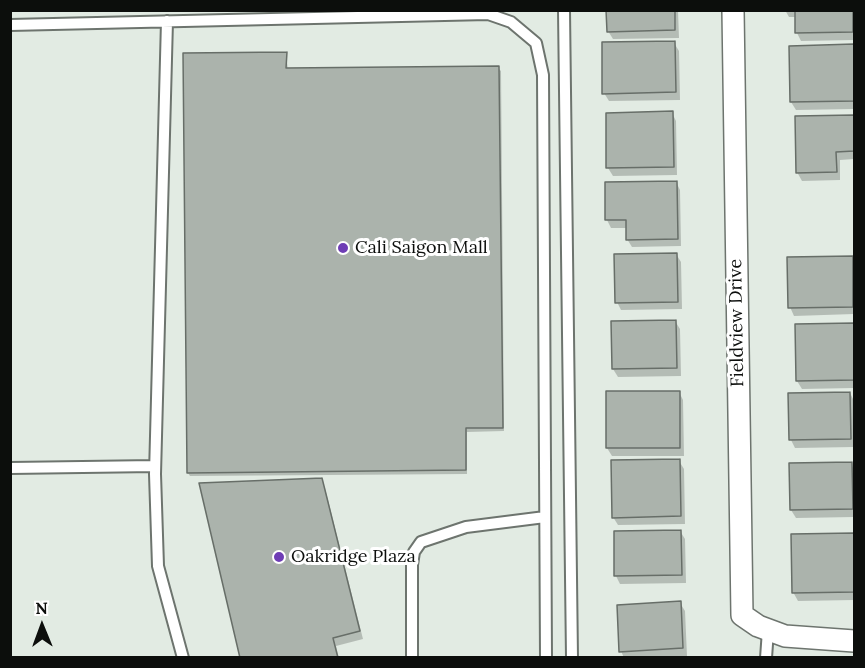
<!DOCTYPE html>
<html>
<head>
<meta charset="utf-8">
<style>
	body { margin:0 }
	#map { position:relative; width:865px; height:668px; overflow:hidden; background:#e2ebe3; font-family:Lora,serif }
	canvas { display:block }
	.frame { position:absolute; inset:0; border:12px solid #0c0e0c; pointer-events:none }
	.north { position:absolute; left:12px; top:596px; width:60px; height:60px; -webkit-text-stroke:4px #fff; paint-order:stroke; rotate:359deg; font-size:16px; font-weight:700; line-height:24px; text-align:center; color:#0c0e0c }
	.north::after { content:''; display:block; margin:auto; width:21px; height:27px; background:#0c0e0c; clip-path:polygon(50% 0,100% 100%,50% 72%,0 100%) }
</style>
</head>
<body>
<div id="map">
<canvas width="865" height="668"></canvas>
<div class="frame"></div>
<div class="north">N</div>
</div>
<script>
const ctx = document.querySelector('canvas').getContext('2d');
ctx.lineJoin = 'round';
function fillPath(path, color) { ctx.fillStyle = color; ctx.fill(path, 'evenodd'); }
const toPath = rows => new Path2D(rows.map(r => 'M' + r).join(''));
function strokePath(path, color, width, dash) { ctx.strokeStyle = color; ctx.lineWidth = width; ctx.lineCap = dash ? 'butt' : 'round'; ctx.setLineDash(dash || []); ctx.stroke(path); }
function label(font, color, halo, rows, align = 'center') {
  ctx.font = font + ' Lora,serif'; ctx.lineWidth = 6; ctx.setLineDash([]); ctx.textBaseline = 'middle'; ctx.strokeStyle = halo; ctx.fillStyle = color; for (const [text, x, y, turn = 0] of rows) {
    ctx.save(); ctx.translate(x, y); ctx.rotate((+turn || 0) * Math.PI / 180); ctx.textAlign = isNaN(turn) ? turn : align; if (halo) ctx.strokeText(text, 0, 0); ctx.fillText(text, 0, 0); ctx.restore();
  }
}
fillPath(toPath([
	[608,10,678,10,679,38,613,39,608,31],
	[785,10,854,10,854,40,801,41,797,33,797,17,789,17],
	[674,43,679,51,680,100,609,101,604,93],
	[854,46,854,109,796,110,791,102,790,47],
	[286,54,288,70,498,68,501,71,504,431,467,432,467,474,190,476,188,473],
	[672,113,676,121,677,175,613,176,608,168],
	[854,116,854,159,840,160,840,180,802,181,797,172,796,117],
	[676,182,680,190,681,246,632,247,627,239,627,228,611,228,607,220],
	[676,254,681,262,682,309,621,310,617,302],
	[852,258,854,262,854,314,794,316,790,307],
	[675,321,680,329,681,376,618,377,613,369],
	[853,325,854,388,802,389,797,381],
	[679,392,683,400,684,456,612,456,607,448],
	[850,393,854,401,854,447,795,448,791,440],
	[679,461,684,469,685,524,618,525,613,517],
	[851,464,854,470,854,517,796,518,791,510,791,465],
	[321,479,325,488,363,639,336,646,339,658,241,658],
	[680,531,685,539,686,583,620,584,616,576,615,532],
	[854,535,854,600,798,601,793,592,792,536],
	[680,603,685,611,687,656,624,658,621,651]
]), '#0003');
const building = toPath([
	[606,10,675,10,675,30,607,32,606,10],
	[795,10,853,10,853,32,795,33,795,10],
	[675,41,676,92,602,94,602,42,675,41],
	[854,44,854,101,790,102,789,46,854,44],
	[287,52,286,68,499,66,503,428,466,428,466,470,187,473,183,53,287,52],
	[673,111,674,167,606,168,606,113,673,111],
	[854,115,854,151,836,152,837,172,796,173,795,116,854,115],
	[677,181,678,239,626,240,626,220,605,220,605,182,677,181],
	[677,253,678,302,615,303,614,254,677,253],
	[853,256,853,307,788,308,787,257,853,256],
	[676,320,677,368,612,369,611,321,676,320],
	[854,323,854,380,796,381,795,324,854,323],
	[606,391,680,391,680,448,606,448,606,391],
	[850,392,851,439,789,440,788,393,850,392],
	[680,459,681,516,612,518,611,460,680,459],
	[852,462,853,509,790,510,789,463,852,462],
	[322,478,360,631,333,638,338,658,240,658,199,483,322,478],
	[681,530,682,575,614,576,614,531,681,530],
	[854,533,854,592,792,593,791,534,854,533],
	[681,601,683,648,619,652,617,605,681,601]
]);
fillPath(building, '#abb3ac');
strokePath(building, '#676e68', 1.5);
const lane = toPath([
	[564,10,572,658],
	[167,21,155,474,158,566,183,658],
	[10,25,488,14,511,22,536,43,543,75,546,658],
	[10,468,155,466],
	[412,658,412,565,414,552,421,542,466,527,545,517],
	[766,658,768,630]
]);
const street = toPath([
	[733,10,742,615,758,626,785,636,854,641]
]);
strokePath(lane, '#6d746e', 14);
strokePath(street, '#6d746e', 24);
strokePath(lane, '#fff', 10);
strokePath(street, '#fff', 21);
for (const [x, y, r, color] of [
	[343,248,6,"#6e3db5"],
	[279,557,6,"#6e3db5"]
]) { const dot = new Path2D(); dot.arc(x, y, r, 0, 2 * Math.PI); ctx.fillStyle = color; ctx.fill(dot); strokePath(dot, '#fff', 2); }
label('18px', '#0c0e0c', '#fff', [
	["Cali Saigon Mall",355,248],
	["Oakridge Plaza",291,557]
], 'left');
label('18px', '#0c0e0c', '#fff', [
	["Fieldview Drive",737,323,-91]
]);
</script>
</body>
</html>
